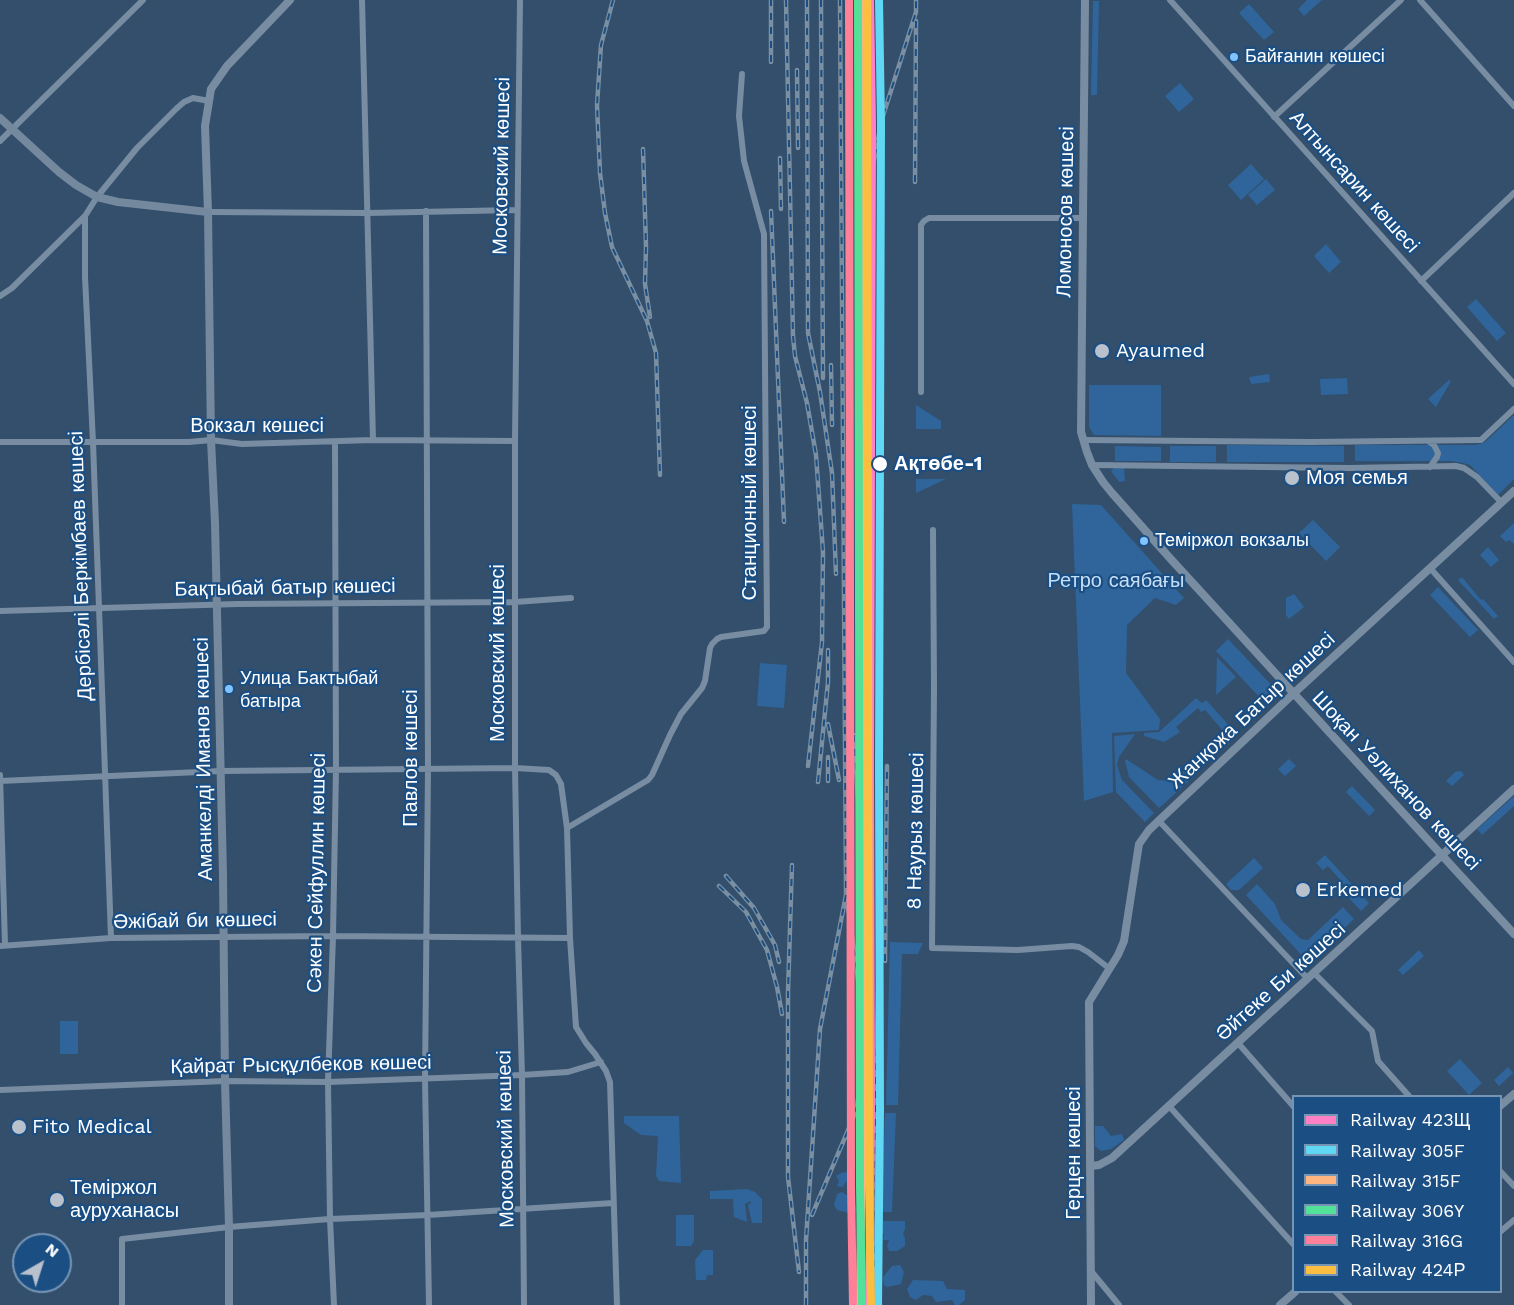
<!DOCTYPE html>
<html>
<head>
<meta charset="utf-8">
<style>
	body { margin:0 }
	#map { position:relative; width:1514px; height:1305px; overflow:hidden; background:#334f6c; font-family:"Work Sans",sans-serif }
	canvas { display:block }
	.legend { position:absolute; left:1292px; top:1095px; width:210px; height:198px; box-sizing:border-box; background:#1b4f84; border:2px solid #7695b5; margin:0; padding:8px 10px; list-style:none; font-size:18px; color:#fff }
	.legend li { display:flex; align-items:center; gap:12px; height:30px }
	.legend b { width:30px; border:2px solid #7695b5 }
	.north { position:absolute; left:12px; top:1233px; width:60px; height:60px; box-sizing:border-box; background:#1b4f84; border:2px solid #7695b5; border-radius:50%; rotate:39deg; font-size:16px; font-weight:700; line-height:24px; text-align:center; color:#fff }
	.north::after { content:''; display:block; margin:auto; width:21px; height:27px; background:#b8c1cc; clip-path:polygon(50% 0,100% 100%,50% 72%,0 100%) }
</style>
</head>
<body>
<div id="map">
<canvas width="1514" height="1305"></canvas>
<ul class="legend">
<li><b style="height:8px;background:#ff80c5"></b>Railway 423Щ</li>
<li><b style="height:8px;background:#60d8f3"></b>Railway 305F</li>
<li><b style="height:8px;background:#ffb580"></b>Railway 315F</li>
<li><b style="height:8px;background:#53e098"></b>Railway 306Y</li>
<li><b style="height:8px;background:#ff8098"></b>Railway 316G</li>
<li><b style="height:8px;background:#fbbe40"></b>Railway 424Р</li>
</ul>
<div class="north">N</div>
</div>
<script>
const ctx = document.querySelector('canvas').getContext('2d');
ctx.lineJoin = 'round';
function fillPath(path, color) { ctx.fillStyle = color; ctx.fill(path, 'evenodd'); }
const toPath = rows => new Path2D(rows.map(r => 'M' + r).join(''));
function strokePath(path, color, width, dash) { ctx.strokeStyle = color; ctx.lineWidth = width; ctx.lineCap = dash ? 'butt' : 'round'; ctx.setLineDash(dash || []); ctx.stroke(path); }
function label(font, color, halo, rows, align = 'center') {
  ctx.font = font + ' "Work Sans",sans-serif'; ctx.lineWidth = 4.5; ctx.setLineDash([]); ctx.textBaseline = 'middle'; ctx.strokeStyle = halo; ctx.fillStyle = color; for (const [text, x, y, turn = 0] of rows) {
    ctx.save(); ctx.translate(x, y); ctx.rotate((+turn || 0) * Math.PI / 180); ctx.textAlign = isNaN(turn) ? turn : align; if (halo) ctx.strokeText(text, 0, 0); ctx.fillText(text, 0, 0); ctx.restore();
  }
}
fillPath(toPath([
	[1307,0,1322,0,1304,16,1298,9],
	[1093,1,1099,1,1097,95,1091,95],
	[1249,4,1274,32,1264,40,1239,13],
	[1180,83,1194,99,1179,112,1165,96],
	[1251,164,1264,179,1241,200,1228,185],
	[1266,179,1275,190,1257,205,1248,195],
	[1326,244,1341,262,1329,273,1314,256],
	[1476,299,1506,333,1497,341,1467,307],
	[1269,374,1270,382,1251,384,1249,377],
	[1347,378,1348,394,1321,395,1320,379],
	[1449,380,1451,381,1436,407,1428,399],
	[1089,385,1161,385,1161,436,1094,435,1089,427],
	[916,405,941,421,941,429,916,429],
	[1514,415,1514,479,1498,495,1470,465,1463,463,1450,461,1355,461,1355,445,1475,445,1480,444,1485,442],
	[1227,445,1344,446,1344,462,1227,462],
	[1115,446,1161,447,1161,461,1115,461],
	[1170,446,1216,446,1216,462,1170,462],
	[1124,467,1125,481,1119,482,1111,471,1114,468],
	[916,479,946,479,916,493],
	[1072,504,1101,505,1184,598,1176,605,1155,598,1127,625,1126,673,1160,719,1159,730,1112,733,1113,792,1084,801],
	[1313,520,1340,547,1326,561,1299,533],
	[1514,523,1514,544,1509,540,1506,542,1500,536],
	[1488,547,1499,560,1491,567,1480,555],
	[1462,577,1481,600,1483,599,1498,616,1494,619,1458,580],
	[1438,587,1478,630,1470,637,1430,595],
	[1294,594,1304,607,1289,619,1286,615,1286,598],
	[1228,639,1278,692,1266,704,1216,651],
	[1217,657,1236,677,1216,695],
	[760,663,787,665,784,708,757,706],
	[1196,698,1202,703,1206,700,1236,733,1220,747,1217,744,1218,741,1225,733,1205,710,1201,712,1198,708,1176,727,1180,732,1164,742,1144,736,1144,733,1159,732],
	[1135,734,1119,757,1117,765,1122,780,1154,813,1145,822,1116,792,1114,736],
	[1126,759,1158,780,1173,781,1184,771,1191,779,1159,808,1129,777,1125,761],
	[1289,759,1296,766,1285,776,1278,769],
	[1461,771,1464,775,1452,786,1446,781,1455,772],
	[1352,786,1375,810,1369,816,1346,792],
	[1514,796,1514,806,1482,835,1477,829],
	[1325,855,1369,903,1361,911,1344,893,1348,889,1328,866,1323,870,1316,863],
	[1254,858,1263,868,1239,890,1231,890,1226,884],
	[1257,884,1275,904,1281,920,1301,939,1308,940,1343,907,1354,919,1308,962,1246,895],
	[890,942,923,943,918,954,902,954,898,1105,886,1105],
	[1419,950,1424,956,1403,975,1398,970],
	[60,1021,78,1021,78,1054,60,1054],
	[1460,1059,1482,1083,1469,1095,1447,1071],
	[1508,1067,1513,1073,1499,1086,1494,1080],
	[885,1113,896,1113,892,1212,881,1212],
	[624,1116,679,1116,681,1183,659,1181,656,1176,658,1136,641,1135,624,1123],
	[1095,1126,1103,1126,1111,1136,1122,1134,1124,1140,1111,1149,1101,1151,1095,1146],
	[845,1172,851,1173,852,1179,846,1182,843,1187,837,1186,839,1181,836,1176,841,1173],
	[747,1189,755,1192,762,1199,762,1223,752,1223,748,1205,751,1203,751,1201,745,1204,747,1222,734,1217,733,1199,710,1199,710,1191],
	[842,1192,855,1200,855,1205,858,1210,853,1214,837,1210,834,1205,837,1194],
	[676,1215,694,1215,694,1241,691,1246,676,1246],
	[879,1221,905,1221,905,1229,903,1234,905,1238,905,1246,897,1251,889,1251,887,1246,889,1240,883,1240,884,1234,879,1233],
	[703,1250,713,1250,713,1275,707,1275,706,1280,696,1280,695,1260],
	[900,1265,904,1272,901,1284,887,1287,884,1285,883,1277,892,1266],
	[913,1280,943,1281,947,1289,965,1290,965,1300,959,1305,955,1305,952,1300,936,1302,932,1296,923,1295,916,1300,910,1297,907,1289]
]), '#2f659b');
strokePath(toPath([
	[362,0,373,440],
	[520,0,515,441,515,768,518,938,522,1075,524,1305],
	[1170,0,1514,384],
	[1420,0,1514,106],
	[1274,117,1401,0],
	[0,141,143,0],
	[426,211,428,769,425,1079,429,1305],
	[208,212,368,213,517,210],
	[1421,281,1514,193],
	[0,296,12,288,85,216],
	[921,392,921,225,924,221,929,218,1082,218],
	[1083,440,1312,442,1479,440,1481,440,1514,409],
	[1428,441,1434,445,1438,453,1437,457,1430,467],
	[0,442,189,442,211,440,242,444,373,440,515,441],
	[1092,465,1349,468,1456,466,1464,468,1477,477,1501,502],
	[933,530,934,687,932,948,1018,950,1072,946,1079,947,1088,952,1110,969],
	[1430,568,1514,662],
	[0,611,238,604,515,602,571,598],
	[0,775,5,945],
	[0,781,221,771,515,768,549,770,556,775,561,784,567,828,570,938,576,1027,586,1043,595,1054,606,1071,610,1082,617,1305],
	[1159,821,1308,979],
	[567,828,648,780,652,775,670,735,681,714,702,688,705,681,710,648,712,644,717,639,721,637,764,631,767,627,764,234,744,161,739,116,742,74],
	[111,938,93,442,85,277,85,216,97,197,137,148,176,109,184,102,193,98,209,101],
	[0,946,111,938,333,936,570,938],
	[1314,973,1372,1031,1378,1061,1409,1096],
	[1238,1043,1294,1107],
	[0,1090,225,1081,328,1082,522,1075,568,1072,601,1062],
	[1169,1106,1294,1245],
	[1500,1171,1514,1186],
	[1500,1232,1514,1220],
	[1091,1271,1119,1305],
	[1336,1292,1349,1305],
	[122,1305,122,1239,229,1227,330,1219,428,1215,613,1203],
	[334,1305,330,1219,328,1082,333,936,336,770,335,442]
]), '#798da2', 6);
strokePath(toPath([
	[1085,0,1081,432,1087,452,1092,465,1103,482,1112,493,1168,556,1514,934],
	[208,212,205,126,211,89,227,66,290,0],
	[1500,1106,1514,1094],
	[1091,1166,1099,1165,1112,1158,1514,789],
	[1091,1305,1089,1002,1118,955,1124,941,1139,844,1149,830,1293,694,1514,491],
	[1280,1305,1295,1292]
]), '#798da2', 8);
strokePath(toPath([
	[0,118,59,172,76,185,97,197,118,202,208,212,211,440,215,523,223,875,225,1081,229,1227,229,1305]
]), '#74899e', 8);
const rail = toPath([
	[613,0,601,45,597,105,600,173,605,213,612,247,647,321,656,353,660,475],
	[786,0,793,336,795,356,807,403,816,455,823,552,822,642,808,766],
	[807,0,808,333,820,392,832,473,836,574],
	[821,0,823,378],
	[858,0,870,156],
	[771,62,771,0],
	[797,70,798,148],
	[643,149,646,246,645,284,650,317],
	[780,158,781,209],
	[872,170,882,119,916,12,916,0],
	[915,182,916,21],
	[771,211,784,522],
	[831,365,832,425],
	[828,724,839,780],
	[854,735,860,833],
	[828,781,828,757],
	[818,782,828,682,828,650],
	[792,865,788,992,788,1177,799,1272],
	[726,876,754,908,775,945,779,962],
	[719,886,746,912,767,950,777,987,782,1014],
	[848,907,860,994,871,1051],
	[885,961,887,766],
	[872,1204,874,1263,880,1305],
	[873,1210,879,952],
	[812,1215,852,1121,857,1106,860,1086],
	[806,1305,806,1240,820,1029,846,895,840,0],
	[860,1305,862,1265]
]);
strokePath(rail, '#7a8fa2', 4.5);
strokePath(rail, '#1b4f84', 2, [7]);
strokePath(toPath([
	[869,1305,871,1111,870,768,872,123,870,0]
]), '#ff80c5', 8);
strokePath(toPath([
	[878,1305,880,1111,879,768,881,123,879,0]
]), '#60d8f3', 8);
strokePath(toPath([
	[860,1305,862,1111,861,768,863,123,861,0]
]), '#ffb580', 8);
strokePath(toPath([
	[858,0,860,1187,862,1305]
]), '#53e098', 8);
strokePath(toPath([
	[849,0,851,1187,853,1305]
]), '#ff8098', 8);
strokePath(toPath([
	[867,0,869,1187,871,1305]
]), '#fbbe40', 8);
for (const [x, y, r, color] of [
	[1234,57,5,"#80c4ff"],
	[1102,351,8,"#b8c1cc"],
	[880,464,8,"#fff"],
	[1292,478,8,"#b8c1cc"],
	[1144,541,5,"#80c4ff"],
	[229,689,5,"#80c4ff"],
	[1303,890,8,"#b8c1cc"],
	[19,1127,8,"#b8c1cc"],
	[57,1200,8,"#b8c1cc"]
]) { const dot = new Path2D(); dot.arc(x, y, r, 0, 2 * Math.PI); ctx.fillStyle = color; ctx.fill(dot); strokePath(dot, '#1b4f84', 2); }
label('18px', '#fff', '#1b4f84', [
	["Байғанин көшесі",1245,57],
	["Теміржол вокзалы",1155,541],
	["Улица Бактыбай",240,679],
	["батыра",240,702]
], 'left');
label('20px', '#fff', '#1b4f84', [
	["Московский көшесі",502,166,-89],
	["Алтынсарин көшесі",1354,182,48],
	["Ломоносов көшесі",1066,212,-89],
	["Вокзал көшесі",257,426],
	["Станционный көшесі",750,503,-90],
	["Дербісәлі Беркімбаев көшесі",81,566,-92],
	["Бақтыбай батыр көшесі",285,588,-1],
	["Московский көшесі",498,653,-90],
	["Жанқожа Батыр көшесі",1252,711,-43],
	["Павлов көшесі",411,758,-90],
	["Аманкелді Иманов көшесі",204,759,-91],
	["Шоқан Уәлиханов көшесі",1396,781,47],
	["8 Наурыз көшесі",916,831,-89],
	["Сәкен Сейфуллин көшесі",317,873,-89],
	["Әжібай би көшесі",195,921,-1],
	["Әйтеке Би көшесі",1281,982,-42],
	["Қайрат Рысқұлбеков көшесі",301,1065,-1],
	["Московский көшесі",506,1139,-91],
	["Герцен көшесі",1074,1153,-90]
]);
label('20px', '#fff', '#1b4f84', [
	["Ayaumed",1116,351],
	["Моя семья",1306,478],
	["Erkemed",1316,890],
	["Fito Medical",32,1127],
	["Теміржол",70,1188],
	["ауруханасы",70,1211]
], 'left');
label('bold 20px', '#fff', '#1b4f84', [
	["Ақтөбе-1",894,464]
], 'left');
label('20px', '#c6dff8', '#1b4f84', [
	["Ретро саябағы",1116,581]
]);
</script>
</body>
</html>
